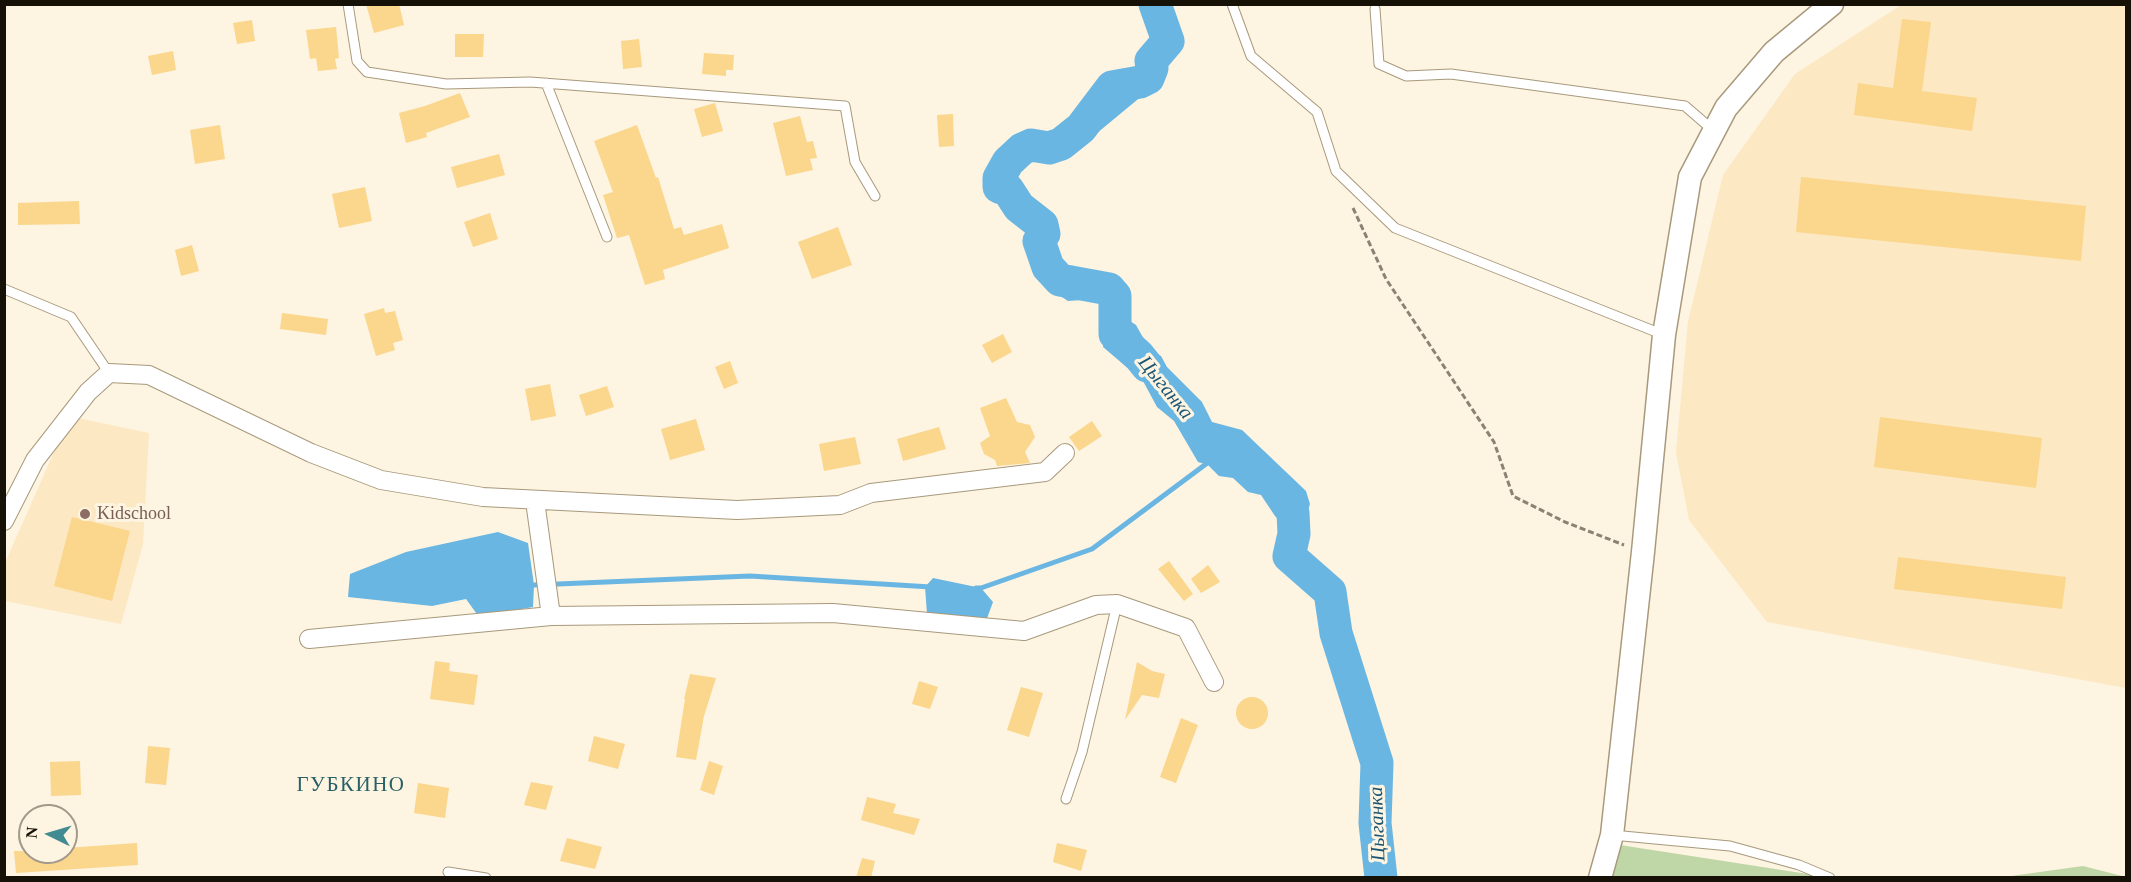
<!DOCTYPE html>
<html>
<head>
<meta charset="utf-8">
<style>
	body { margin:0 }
	#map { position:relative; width:2131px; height:882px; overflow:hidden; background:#fdf4e1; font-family:Georgia,serif }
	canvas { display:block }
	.frame { position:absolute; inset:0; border:6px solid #161106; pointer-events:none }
	.north { position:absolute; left:18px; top:804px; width:60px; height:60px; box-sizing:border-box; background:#fdf4e1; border:2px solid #a19989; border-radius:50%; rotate:275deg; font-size:16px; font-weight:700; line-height:24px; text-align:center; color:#161106 }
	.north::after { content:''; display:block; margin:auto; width:21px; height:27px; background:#438b92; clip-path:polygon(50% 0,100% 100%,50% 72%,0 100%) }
</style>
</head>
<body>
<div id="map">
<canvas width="2131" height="882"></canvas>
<div class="frame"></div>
<div class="north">N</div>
</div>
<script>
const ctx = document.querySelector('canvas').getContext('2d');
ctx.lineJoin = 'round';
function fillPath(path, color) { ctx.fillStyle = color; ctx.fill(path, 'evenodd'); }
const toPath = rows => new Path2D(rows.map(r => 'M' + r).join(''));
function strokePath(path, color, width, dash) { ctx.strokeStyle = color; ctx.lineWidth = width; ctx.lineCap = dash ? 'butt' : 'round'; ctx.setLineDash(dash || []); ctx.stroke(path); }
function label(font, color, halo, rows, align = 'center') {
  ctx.font = font + ' Georgia,serif'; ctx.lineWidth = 6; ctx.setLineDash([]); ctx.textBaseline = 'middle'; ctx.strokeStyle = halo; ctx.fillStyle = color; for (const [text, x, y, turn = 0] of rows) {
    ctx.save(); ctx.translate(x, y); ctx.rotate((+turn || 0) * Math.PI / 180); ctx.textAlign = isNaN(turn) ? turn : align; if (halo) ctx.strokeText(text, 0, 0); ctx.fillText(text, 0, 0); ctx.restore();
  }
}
fillPath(toPath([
	[1901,5,2126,5,2126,688,1767,622,1689,520,1676,452,1688,322,1723,175,1795,74],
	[77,418,149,433,143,544,121,624,5,601,5,563,58,443]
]), '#fce8c2');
fillPath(toPath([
	[1607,843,1827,877,1589,878],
	[2083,866,2126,877,2004,877]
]), '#bfd7a6');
fillPath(toPath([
	[1152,68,1160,70,1156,82,1143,95,1079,148,1064,152,1061,144,1063,140,1103,90,1113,82,1137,70],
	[1062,261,1087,279,1087,294,1082,300,1068,301,1059,295,1042,271,1056,262],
	[1130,321,1136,325,1150,350,1161,356,1167,367,1202,402,1212,422,1242,430,1306,491,1310,504,1295,552,1289,556,1285,551,1290,531,1275,516,1261,495,1248,492,1233,478,1219,476,1208,465,1198,462,1174,421,1157,407,1143,381,1103,347,1103,341,1115,334],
	[498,532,528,543,534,585,533,607,479,617,466,599,432,606,348,597,350,574,406,552],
	[933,578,981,588,993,602,986,621,927,614,925,587]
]), '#6ab6e3');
strokePath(toPath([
	[534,585,750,576,931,587],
	[976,588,981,588,1092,549,1210,461]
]), '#6ab6e3', 5);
strokePath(toPath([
	[1147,366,1139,356,1115,334,1115,296,1109,289,1060,280,1048,267,1039,241,1044,234,1042,225,1019,207,1008,190,999,187,999,178,1008,162,1022,149,1031,145,1049,148,1061,144,1081,128,1112,87,1140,82,1148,78,1152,68,1151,61,1168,41,1155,4],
	[1293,513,1294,534,1289,556,1330,592,1336,633,1377,763,1375,823,1381,878]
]), '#6ab6e3', 33);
fillPath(toPath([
	[366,4,399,4,404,25,374,33],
	[1902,19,1931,22,1922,91,1977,98,1972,131,1854,115,1858,83,1893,88],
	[252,20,255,41,237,44,233,23],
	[336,27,339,58,335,59,337,69,318,71,316,58,310,59,306,30],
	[455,34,484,34,483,57,455,57],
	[639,39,642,67,623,69,621,41],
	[173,51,176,70,152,75,148,56],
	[704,53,734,55,733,70,726,70,726,76,702,74],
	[460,93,470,117,426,133,427,137,406,143,399,113,425,106],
	[715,103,723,131,702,137,694,109],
	[953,114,954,146,939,147,937,115],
	[800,116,807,142,813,141,817,158,810,159,813,170,786,176,773,123],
	[220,125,225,159,195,164,190,130],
	[637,125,656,178,658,177,674,229,681,227,684,235,722,224,729,248,663,270,665,279,645,285,629,235,617,238,603,195,613,192,594,141],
	[499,154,505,175,457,188,451,167],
	[1801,177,2086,206,2081,261,1796,232],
	[365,187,372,221,339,228,332,194],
	[79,201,80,224,18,225,18,203],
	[490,213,498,239,473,247,464,222],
	[838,227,852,265,812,279,798,242],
	[192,245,199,271,181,276,175,250],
	[384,308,385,313,395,311,403,340,393,343,395,350,376,356,364,314],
	[282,313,328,319,326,335,280,329],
	[1003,334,1012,352,992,363,982,345],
	[730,361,738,383,724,389,715,367],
	[550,384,556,416,531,421,525,389],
	[607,386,614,407,586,416,579,395],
	[1006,398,1017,422,1030,425,1035,437,1025,452,1030,463,997,466,995,460,984,454,980,443,990,436,980,408],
	[1880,417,2042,438,2036,488,1874,467],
	[696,419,705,450,670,460,661,429],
	[1092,421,1102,436,1079,451,1069,437],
	[939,427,946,449,903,461,897,439],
	[855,437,861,464,824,471,819,444],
	[72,517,130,531,112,601,54,586],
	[1898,557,2066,577,2062,609,1894,589],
	[1169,561,1193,594,1184,601,1158,569],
	[1208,565,1220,582,1201,593,1191,579],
	[435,661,450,663,449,671,478,675,474,705,430,699],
	[1137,662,1152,671,1165,674,1159,698,1142,695,1125,720],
	[690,674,716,678,704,716,696,760,676,757,685,699,684,699],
	[919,681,938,687,930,709,912,704],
	[1021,687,1043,693,1029,737,1007,730],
	'1236 713a16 16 0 1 1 32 0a16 16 0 1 1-32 0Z',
	[1181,718,1198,725,1176,783,1160,777],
	[594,736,625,744,618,769,588,761],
	[148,746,170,748,166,785,145,783],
	[80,761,81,795,51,796,50,762],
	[709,761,723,766,714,795,700,790],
	[531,782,553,786,546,810,524,805],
	[418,783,449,788,445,818,414,813],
	[867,797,896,804,893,813,920,819,914,835,861,820],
	[567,838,602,847,595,869,560,861],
	[137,843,138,865,16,873,14,851,66,852,66,848],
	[1057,843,1087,850,1081,871,1053,862],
	[862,858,875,861,871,878,856,878]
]), '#fbd68d');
const service = toPath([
	[348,4,357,61,367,72,446,84,530,82,845,106,855,162,875,196],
	[1232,4,1251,56,1317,112,1336,171,1395,228,1664,335],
	[1375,9,1379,64,1406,76,1451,74,1685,106,1714,131],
	[546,83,607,237],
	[4,289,71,317,109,373],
	[1066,799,1082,752,1117,604],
	[1612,835,1730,846,1799,865,1830,878],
	[448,872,486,878]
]);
const minor = toPath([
	[535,501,551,616],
	[4,521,35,460,88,392,109,373,149,375,311,453,381,480,483,497,737,510,840,505,871,493,1045,472,1065,453],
	[309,639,551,616,833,613,1024,631,1096,605,1117,604,1186,628,1214,682]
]);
const tertiary = toPath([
	[1600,878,1612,835,1643,552,1664,335,1690,177,1726,108,1774,52,1832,4]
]);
strokePath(service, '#a8997c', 11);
strokePath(minor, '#a8997c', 20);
strokePath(tertiary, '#a8997c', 25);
strokePath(toPath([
	[1353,208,1386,279,1494,442,1513,496,1565,522,1624,545]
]), '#8a8374', 3, [6, 3]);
strokePath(service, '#fff', 9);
strokePath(minor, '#fff', 18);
strokePath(tertiary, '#fff', 22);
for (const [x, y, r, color] of [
	[85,514,6,"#8d6e63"]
]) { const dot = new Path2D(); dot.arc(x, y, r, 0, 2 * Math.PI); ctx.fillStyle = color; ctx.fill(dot); strokePath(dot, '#fdf4e1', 2); }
label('18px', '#785e54', '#fdf4e1', [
	["Kidschool",97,514]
], 'left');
label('italic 20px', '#1b5574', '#fdf4e1', [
	["Цыганка",1165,388,51],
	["Цыганка",1378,824,-92]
]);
ctx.letterSpacing = '1.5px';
label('21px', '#276166', '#fdf4e1', [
	["ГУБКИНО",351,785]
]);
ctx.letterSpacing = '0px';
</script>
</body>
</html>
